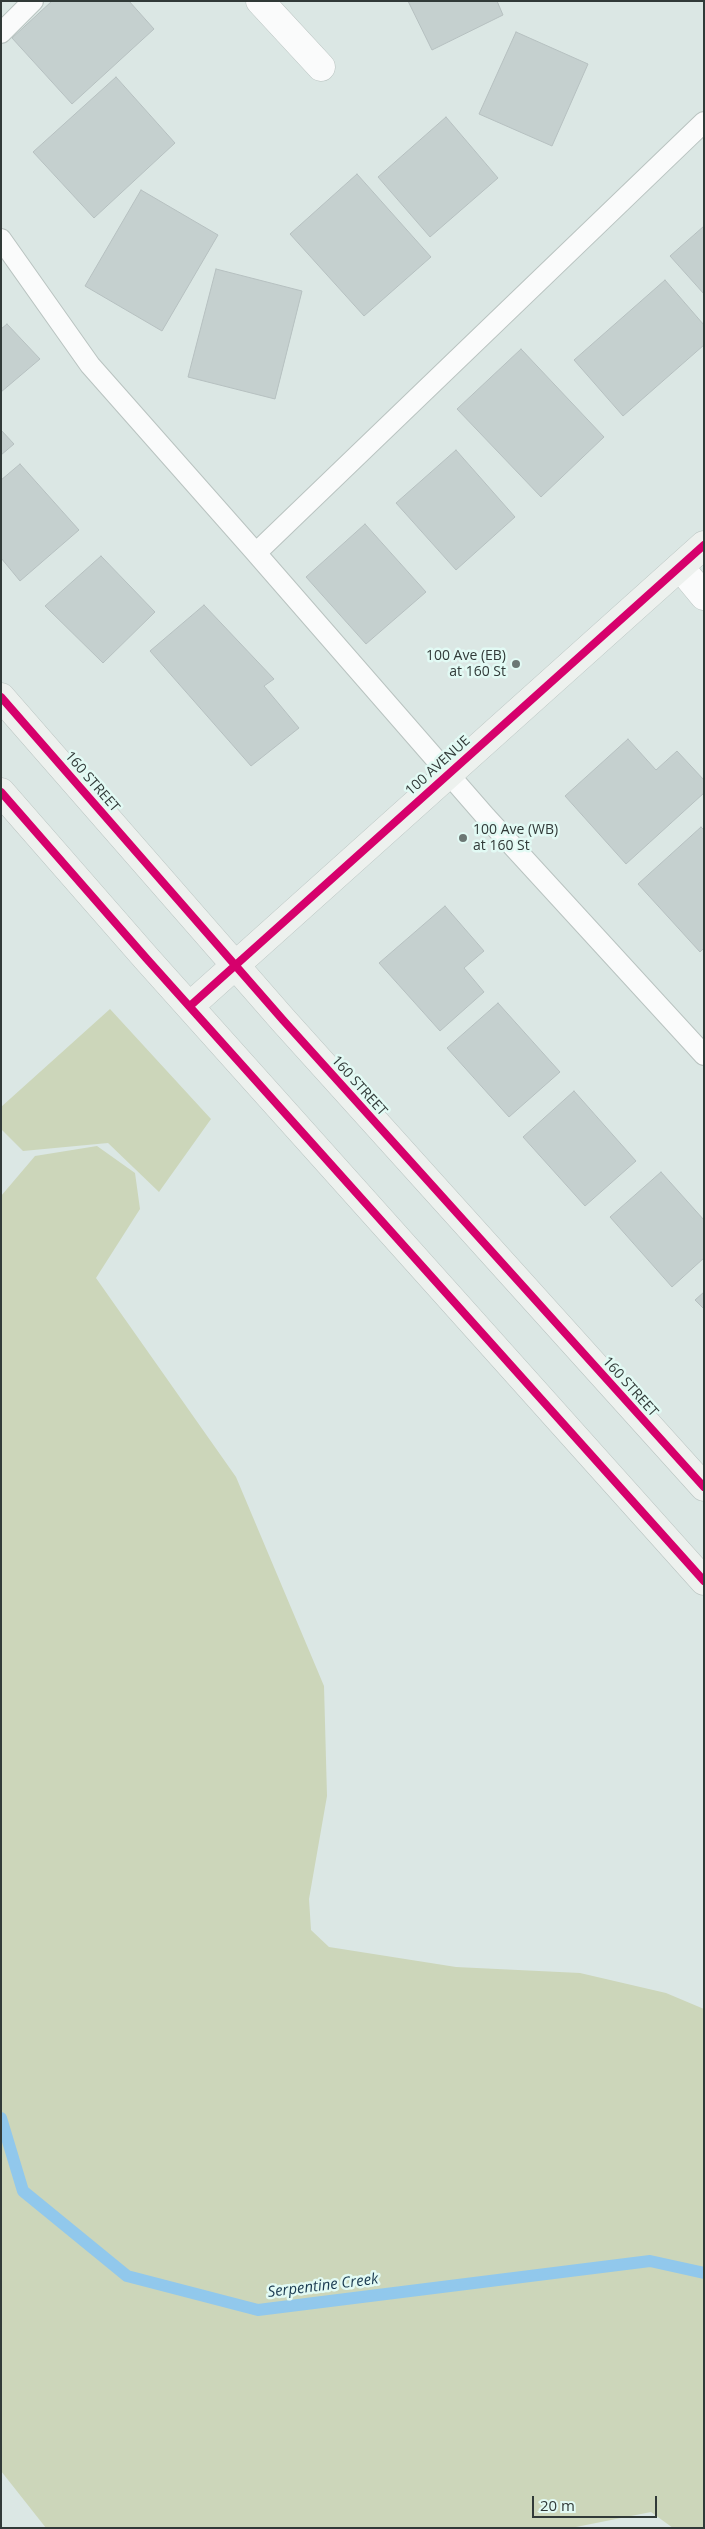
<!DOCTYPE html>
<html>
<head>
<meta charset="utf-8">
<style>
	body { margin:0 }
	#map { position:relative; width:705px; height:2529px; overflow:hidden; background:#dbe7e4; font-family:"Open Sans",sans-serif }
	canvas { display:block }
	.frame { position:absolute; inset:0; border:2px solid #313a38; pointer-events:none }
	.scale { position:absolute; left:532px; top:2496px; width:125px; height:22px; box-sizing:border-box; border:2px solid #313a38; border-top:0; padding-left:6px; font-size:15px; line-height:18px; white-space:nowrap; color:#313a38; -webkit-text-stroke:4px #e2faf4; paint-order:stroke }
</style>
</head>
<body>
<div id="map">
<canvas width="705" height="2529"></canvas>
<div class="frame"></div>
<div class="scale">20 m</div>
</div>
<script>
const ctx = document.querySelector('canvas').getContext('2d');
ctx.lineJoin = 'round';
function fillPath(path, color) { ctx.fillStyle = color; ctx.fill(path, 'evenodd'); }
const toPath = rows => new Path2D(rows.map(r => 'M' + r).join(''));
function strokePath(path, color, width, dash) { ctx.strokeStyle = color; ctx.lineWidth = width; ctx.lineCap = dash ? 'butt' : 'round'; ctx.setLineDash(dash || []); ctx.stroke(path); }
function label(font, color, halo, rows, align = 'center') {
  ctx.font = font + ' "Open Sans",sans-serif'; ctx.lineWidth = 5; ctx.setLineDash([]); ctx.textBaseline = 'middle'; ctx.strokeStyle = halo; ctx.fillStyle = color; for (const [text, x, y, turn = 0] of rows) {
    ctx.save(); ctx.translate(x, y); ctx.rotate((+turn || 0) * Math.PI / 180); ctx.textAlign = isNaN(turn) ? turn : align; if (halo) ctx.strokeText(text, 0, 0); ctx.fillText(text, 0, 0); ctx.restore();
  }
}
fillPath(toPath([
	[110,1009,211,1119,159,1192,108,1143,23,1151,1,1129,1,1107],
	[97,1146,135,1173,140,1209,96,1278,236,1477,324,1686,327,1796,309,1899,311,1930,329,1947,456,1967,580,1973,666,1993,704,2009,704,2528,673,2528,651,2512,571,2528,46,2528,1,2471,1,1196,35,1156]
]), '#ccd6ba');
strokePath(toPath([
	[1,2118,23,2191,127,2276,258,2310,650,2261,704,2273]
]), '#91c8ec', 12);
const building = toPath([
	[52,1,129,1,154,29,72,104,12,38,52,1],
	[408,1,497,1,503,15,432,50,408,1],
	[516,32,588,64,552,146,479,114,516,32],
	[116,77,175,143,94,218,33,152,116,77],
	[446,117,498,178,430,237,378,177,446,117],
	[357,174,431,257,364,316,290,234,357,174],
	[141,190,218,235,162,331,85,286,141,190],
	[704,226,704,294,670,256,704,226],
	[216,269,302,291,275,399,188,377,216,269],
	[665,280,704,325,704,345,623,416,574,360,665,280],
	[7,324,40,359,1,392,1,329,7,324],
	[521,349,604,437,541,497,457,409,521,349],
	[1,430,14,444,1,455,1,430],
	[456,450,515,517,456,570,396,503,456,450],
	[20,464,79,530,20,581,1,558,1,480,20,464],
	[365,524,426,592,366,644,306,577,365,524],
	[101,556,155,612,103,663,45,606,101,556],
	[204,605,274,679,264,686,299,728,251,766,150,651,204,605],
	[628,739,656,770,677,751,704,780,704,793,626,864,565,796,628,739],
	[701,827,704,830,704,948,700,952,638,884,701,827],
	[445,906,484,951,464,968,484,992,440,1031,379,963,445,906],
	[498,1003,560,1072,509,1117,447,1048,498,1003],
	[574,1091,636,1161,585,1206,523,1137,574,1091],
	[661,1172,704,1220,704,1258,672,1287,610,1217,661,1172],
	[704,1292,704,1309,695,1300,704,1292]
]);
fillPath(building, '#c5d0cf');
strokePath(building, '#b6c0c0', 1);
const lane = toPath([
	[1,33,33,1],
	[704,122,256,553,486,817,704,1055],
	[1,239,90,365,256,553]
]);
const street = toPath([
	[260,1,321,67],
	[680,567,704,596]
]);
const secondary = toPath([
	[1,697,283,1020,704,1487],
	[1,792,146,958,704,1581],
	[190,1006,704,545]
]);
strokePath(lane, '#b9c3c0', 22);
strokePath(street, '#b9c3c0', 29);
strokePath(secondary, '#b9c3c0', 29);
strokePath(lane, '#fafbfb', 20);
strokePath(street, '#fafbfb', 28);
strokePath(secondary, '#edf1ee', 28);
strokePath(toPath([
	[1,697,283,1020,704,1487],
	[1,792,146,958,704,1581],
	[190,1006,704,545]
]), '#d6006c', 8);
for (const [x, y, r, color] of [
	[516,664,5,"#6c7774"],
	[463,838,5,"#6c7774"]
]) { const dot = new Path2D(); dot.arc(x, y, r, 0, 2 * Math.PI); ctx.fillStyle = color; ctx.fill(dot); strokePath(dot, '#e2faf4', 2); }
label('14px', '#313a38', '#e2faf4', [
	["100 Ave (EB)",506,656],
	["at 160 St",506,672],
	["100 Ave (WB)",473,830,"left"],
	["at 160 St",473,846,"left"]
], 'right');
label('14px', '#313a38', '#e2faf4', [
	["100 AVENUE",438,766,-42],
	["160 STREET",92,782,49],
	["160 STREET",359,1086,48],
	["160 STREET",630,1387,48]
]);
label('italic 15px', '#1b3b51', '#e2faf4', [
	["Serpentine Creek",323,2286,-7]
]);
</script>
</body>
</html>
